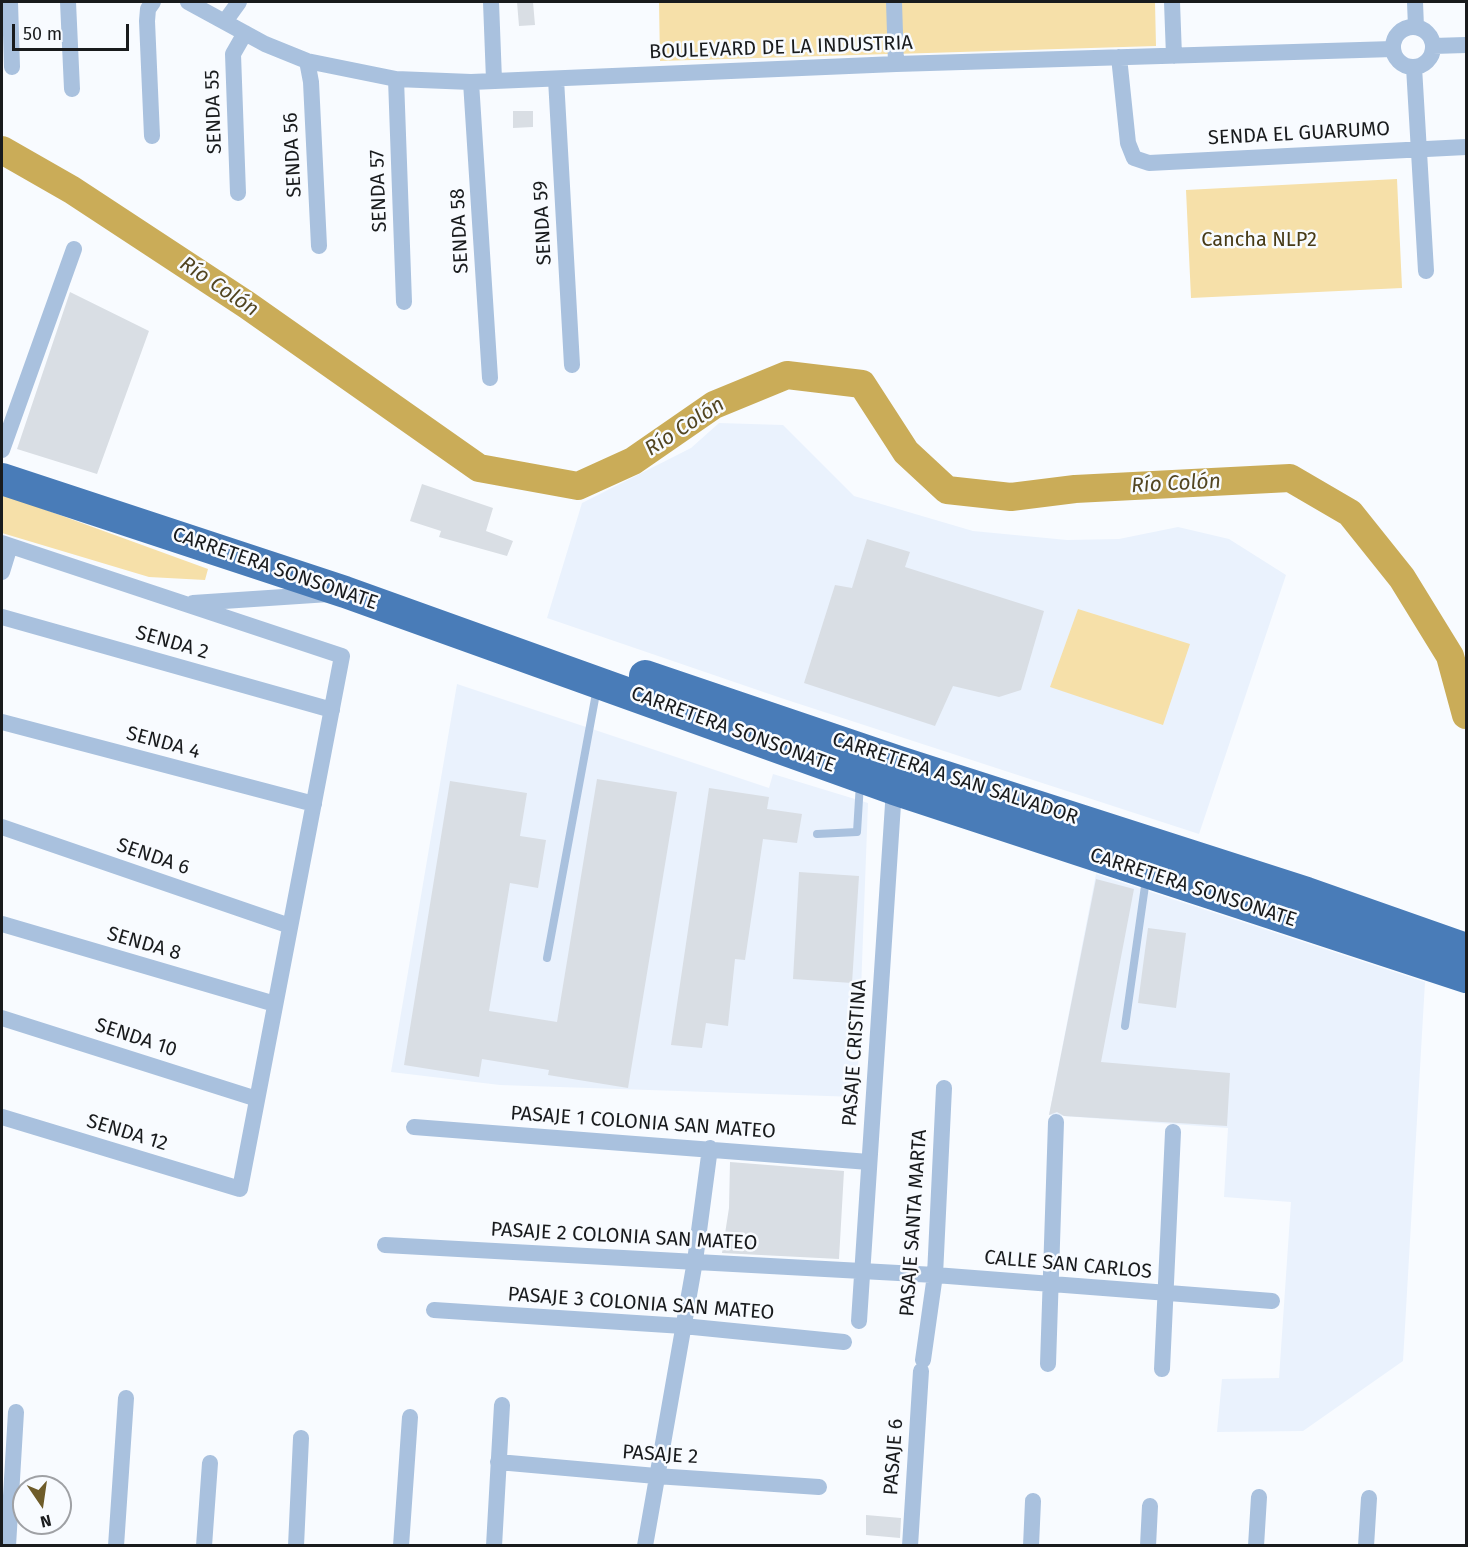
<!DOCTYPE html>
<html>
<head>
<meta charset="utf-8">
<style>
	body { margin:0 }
	#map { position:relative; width:1468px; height:1547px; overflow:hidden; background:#f8fbff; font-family:"Fira Sans",sans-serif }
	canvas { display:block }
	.frame { position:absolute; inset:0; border:3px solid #191b1d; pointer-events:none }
	.north { position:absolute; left:12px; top:1475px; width:60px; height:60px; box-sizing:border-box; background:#f8fbff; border:2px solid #9fa1a5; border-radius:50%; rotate:167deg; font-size:16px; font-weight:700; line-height:24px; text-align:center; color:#191b1d }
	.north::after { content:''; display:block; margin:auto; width:21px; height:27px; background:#6e5c2a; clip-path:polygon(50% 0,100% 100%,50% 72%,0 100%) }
	.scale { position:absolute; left:12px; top:24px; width:117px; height:27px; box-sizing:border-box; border:3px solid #191b1d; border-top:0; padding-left:8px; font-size:18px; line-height:21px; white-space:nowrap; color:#191b1d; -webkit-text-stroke:4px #f8fbff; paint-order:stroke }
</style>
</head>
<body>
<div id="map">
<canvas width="1468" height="1547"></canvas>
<div class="frame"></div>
<div class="north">N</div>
<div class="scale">50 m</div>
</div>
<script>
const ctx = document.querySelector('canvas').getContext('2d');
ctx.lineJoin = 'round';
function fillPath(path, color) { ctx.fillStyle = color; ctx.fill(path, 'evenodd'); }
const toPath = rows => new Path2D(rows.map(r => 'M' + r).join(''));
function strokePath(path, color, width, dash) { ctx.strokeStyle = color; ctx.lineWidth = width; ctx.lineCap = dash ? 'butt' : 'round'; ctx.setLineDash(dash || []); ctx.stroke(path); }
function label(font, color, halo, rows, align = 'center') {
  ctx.font = font + ' "Fira Sans",sans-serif'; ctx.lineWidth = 5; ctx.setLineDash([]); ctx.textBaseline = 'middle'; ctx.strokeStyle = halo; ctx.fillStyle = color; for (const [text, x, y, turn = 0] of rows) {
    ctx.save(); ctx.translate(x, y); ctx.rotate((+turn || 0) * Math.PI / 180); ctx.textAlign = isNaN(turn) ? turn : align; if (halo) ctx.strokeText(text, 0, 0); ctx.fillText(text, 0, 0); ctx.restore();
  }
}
fillPath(toPath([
	[719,423,783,425,854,496,973,531,1067,540,1119,539,1178,527,1229,539,1286,575,1199,834,781,698,547,618,582,503,691,448],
	[457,684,769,788,773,774,868,803,857,1097,500,1085,391,1072],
	[1096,874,1425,982,1403,1361,1303,1431,1217,1432,1222,1379,1279,1378,1291,1202,1224,1197,1228,1128,1049,1115]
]), '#eaf2fd');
fillPath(toPath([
	[659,2,887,2,888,54,660,61],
	[892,2,1155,2,1156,46,895,54],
	[1397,179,1402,288,1191,298,1186,190],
	[2,494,208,569,205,580,149,577,2,533],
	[1078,609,1190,644,1163,725,1050,687]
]), '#f6e0a9');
strokePath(toPath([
	[2,150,72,190,247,305,479,468,578,486,633,461,714,405,787,375,862,384,906,452,947,490,1011,497,1075,489,1290,478,1350,513,1402,578,1450,656,1466,715]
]), '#caac58', 28);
fillPath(toPath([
	[517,2,533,2,535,25,519,26],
	[513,111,533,111,533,127,513,128],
	[70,292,149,331,97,474,17,449],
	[422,484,493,508,486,531,513,541,507,556,439,537,441,531,410,521],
	[867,539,910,552,905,567,1044,611,1021,690,999,697,953,686,935,726,804,683,835,585,852,588],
	[597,779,677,792,628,1088,548,1075,549,1070,482,1059,479,1077,404,1065,450,781,527,793,520,836,546,840,538,888,510,883,489,1011,557,1022],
	[709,788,769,797,767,809,802,814,797,843,763,839,745,960,735,959,728,1026,706,1023,702,1048,671,1045],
	[799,872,859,876,852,983,793,979],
	[1096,879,1134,889,1101,1062,1230,1073,1227,1126,1064,1116,1057,1112,1049,1115],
	[1148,928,1186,933,1176,1008,1138,1003],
	[730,1162,844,1171,839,1259,722,1253,729,1208],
	[866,1515,901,1518,900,1538,866,1535]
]), '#d9dee4');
strokePath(toPath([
	[817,834,857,832,860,783],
	[547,958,597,688],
	[1125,1026,1146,879]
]), '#a9c1de', 8);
strokePath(toPath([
	[10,2,12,67],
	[68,2,72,89],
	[188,2,265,44,307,61,396,79,471,82,896,64,1393,49],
	[491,2,494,80],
	[894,2,896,64],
	[1172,2,1174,56],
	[1415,2,1416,27],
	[226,20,239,2],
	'1393 47a20 20 0 1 1 40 0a20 20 0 1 1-40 0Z',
	[1433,46,1466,45],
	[1119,57,1128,143,1134,158,1149,163,1466,147],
	[307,61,311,82,319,246],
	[1414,67,1426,271],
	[396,79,404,302],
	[556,79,572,365],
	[471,82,490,378],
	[152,136,147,21,148,9,153,2],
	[238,193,233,54,245,33],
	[2,450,74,249],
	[2,543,342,656,240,1189,2,1117],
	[2,572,10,546],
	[193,603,329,594],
	[2,617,332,710],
	[2,722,314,804],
	[2,827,290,926],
	[2,924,275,1004],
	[2,1018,257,1099],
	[414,1127,869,1162],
	[385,1245,935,1275,1272,1301],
	[434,1310,683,1326,844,1342],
	[859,1321,894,789],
	[923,1360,935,1275,944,1088],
	[1048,1364,1056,1122],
	[1162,1369,1173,1132],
	[498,1462,656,1476,819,1487],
	[8,1546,16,1412],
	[116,1546,126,1398],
	[204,1546,210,1463],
	[296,1546,301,1438],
	[401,1546,410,1417],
	[494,1546,502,1405],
	[645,1546,695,1261,710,1148],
	[910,1546,921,1371],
	[1031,1546,1033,1501],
	[1148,1546,1150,1506],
	[1256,1546,1259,1497],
	[1366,1546,1369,1498]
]), '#a9c1de', 16);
strokePath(toPath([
	[2,479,345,592,894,789,1466,977],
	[645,676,899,762,1307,893,1466,949]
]), '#497cb8', 32);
label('20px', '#191b1d', '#f8fbff', [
	["BOULEVARD DE LA INDUSTRIA",781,48,-2],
	["SENDA 55",214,112,-92],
	["SENDA EL GUARUMO",1299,134,-3],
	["SENDA 56",293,155,-93],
	["SENDA 57",379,191,-92],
	["SENDA 59",543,223,-93],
	["SENDA 58",460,231,-93],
	["CARRETERA SONSONATE",275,569,19],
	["SENDA 2",172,643,16],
	["CARRETERA SONSONATE",733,730,20],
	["SENDA 4",163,743,15],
	["CARRETERA A SAN SALVADOR",955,779,18],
	["SENDA 6",153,857,19],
	["CARRETERA SONSONATE",1193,888,18],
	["SENDA 8",144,944,16],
	["SENDA 10",136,1038,18],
	["PASAJE CRISTINA",855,1053,-86],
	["PASAJE 1 COLONIA SAN MATEO",643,1123,4],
	["SENDA 12",127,1133,17],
	["PASAJE SANTA MARTA",914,1223,-86],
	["PASAJE 2 COLONIA SAN MATEO",624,1237,3],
	["CALLE SAN CARLOS",1068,1265,5],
	["PASAJE 3 COLONIA SAN MATEO",641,1304,4],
	["PASAJE 2",660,1455,4],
	["PASAJE 6",894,1457,-86]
]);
label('20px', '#473a16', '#f8fbff', [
	["Cancha NLP2",1259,240]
]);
label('italic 21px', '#524521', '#f8fbff', [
	["Río Colón",219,287,34],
	["Río Colón",685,427,-33],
	["Río Colón",1176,484,-3]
]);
</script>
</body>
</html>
